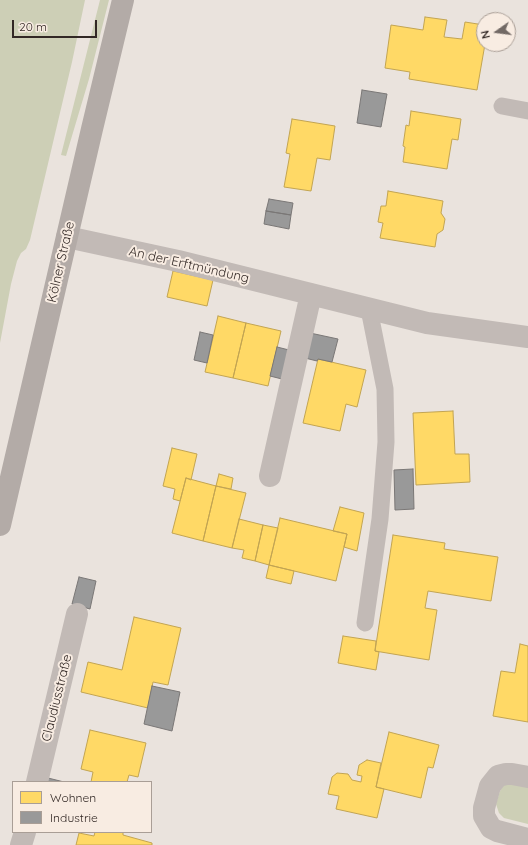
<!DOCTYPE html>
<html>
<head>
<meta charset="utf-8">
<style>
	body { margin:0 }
	#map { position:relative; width:528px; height:845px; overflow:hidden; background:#eae3dd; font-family:Quicksand,sans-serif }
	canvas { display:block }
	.legend { position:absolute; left:12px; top:781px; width:140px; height:52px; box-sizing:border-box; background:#f8ece2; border:1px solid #a99e96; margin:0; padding:5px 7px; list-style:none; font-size:12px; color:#322825 }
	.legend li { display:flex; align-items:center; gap:8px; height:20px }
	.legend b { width:20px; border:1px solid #a99e96 }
	.north { position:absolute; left:476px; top:12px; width:40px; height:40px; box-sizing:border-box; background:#f8ece2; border:1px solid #a99e96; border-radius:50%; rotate:256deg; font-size:11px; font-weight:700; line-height:16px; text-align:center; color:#322825 }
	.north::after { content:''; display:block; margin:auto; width:14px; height:18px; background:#726965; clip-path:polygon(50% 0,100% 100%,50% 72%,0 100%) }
	.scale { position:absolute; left:12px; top:20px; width:85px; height:18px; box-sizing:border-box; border:2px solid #322825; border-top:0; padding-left:5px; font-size:12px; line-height:14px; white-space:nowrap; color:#322825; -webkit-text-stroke:3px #f8ece2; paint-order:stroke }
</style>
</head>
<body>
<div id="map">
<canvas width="528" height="845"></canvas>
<ul class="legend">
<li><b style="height:11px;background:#ffd966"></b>Wohnen</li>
<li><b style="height:11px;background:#999"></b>Industrie</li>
</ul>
<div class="north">N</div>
<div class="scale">20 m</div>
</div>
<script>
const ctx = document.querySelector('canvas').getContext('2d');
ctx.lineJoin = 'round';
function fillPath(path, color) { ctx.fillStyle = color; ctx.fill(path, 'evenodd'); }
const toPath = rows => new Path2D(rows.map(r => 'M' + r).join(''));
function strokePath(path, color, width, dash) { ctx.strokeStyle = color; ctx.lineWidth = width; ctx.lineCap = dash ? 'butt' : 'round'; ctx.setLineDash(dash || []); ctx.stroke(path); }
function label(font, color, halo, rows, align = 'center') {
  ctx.font = font + ' Quicksand,sans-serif'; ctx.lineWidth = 4; ctx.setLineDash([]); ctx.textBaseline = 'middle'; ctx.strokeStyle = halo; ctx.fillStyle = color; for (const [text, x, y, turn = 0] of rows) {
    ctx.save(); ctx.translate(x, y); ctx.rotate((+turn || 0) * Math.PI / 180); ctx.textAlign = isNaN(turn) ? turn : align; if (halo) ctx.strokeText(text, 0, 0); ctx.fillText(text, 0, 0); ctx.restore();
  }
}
fillPath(toPath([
	[0,0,85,0,72,62,30,240,26,249,21,253,17,261,11,284,0,343],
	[100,0,109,0,89,79,66,156,61,155],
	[504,784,528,784,528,824,504,818,499,813,496,804,500,791]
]), '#cdcfb6');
const homes = toPath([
	[425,17,447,20,444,37,462,39,465,22,484,25,485,44,477,90,409,79,410,72,385,68,391,25,423,30,425,17],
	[411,111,461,119,458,140,452,139,447,169,403,162,405,147,403,146,406,125,409,126,411,111],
	[292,119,335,126,330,160,317,158,311,191,284,187,290,154,286,153,292,119],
	[388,191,443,201,441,213,445,219,443,230,437,234,435,247,380,238,383,223,378,222,381,206,386,206,388,191],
	[173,271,213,280,207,306,167,297,173,271],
	[218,316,246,323,233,378,205,372,218,316],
	[246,323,281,331,268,386,233,378,246,323],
	[318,359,366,370,357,407,346,404,340,431,303,423,318,359],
	[453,411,455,454,469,454,470,482,416,485,413,413,453,411],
	[172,448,197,454,191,480,186,478,180,501,173,499,175,489,163,486,172,448],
	[219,474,233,478,231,489,216,486,219,474],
	[186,478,216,486,203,541,172,533,186,478],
	[216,486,246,493,232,548,203,541,216,486],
	[340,507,364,513,357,551,344,547,347,534,333,531,340,507],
	[280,518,347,534,336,581,269,565,280,518],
	[239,519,263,525,255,561,242,558,244,550,232,548,239,519],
	[263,525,278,528,269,565,255,561,263,525],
	[393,535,445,543,444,549,498,557,491,601,428,591,425,608,437,610,429,660,375,651,393,535],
	[269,565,294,571,291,584,266,578,269,565],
	[134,617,181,628,168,685,153,682,148,708,81,692,88,662,122,670,134,617],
	[343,636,376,641,375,651,379,652,376,670,338,663,343,636],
	[520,644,528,646,528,722,493,716,501,671,515,673,520,644],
	[90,730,146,743,138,777,129,775,127,782,91,782,93,772,81,769,90,730],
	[389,732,439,745,433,768,428,767,421,798,376,787,389,732],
	[367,760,381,763,376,787,384,789,377,818,336,809,339,796,328,794,332,777,337,773,348,774,352,780,361,782,362,776,357,775,359,765,367,760],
	[95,832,123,832,123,835,152,843,152,845,76,845,79,833,94,836,95,832]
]);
fillPath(homes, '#ffd966');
strokePath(homes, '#c2a452', 1);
const industry = toPath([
	[362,90,387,94,381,127,357,123,362,90],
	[269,199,293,203,291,215,266,211,269,199],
	[266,211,291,215,289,229,264,224,266,211],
	[200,332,213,335,207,363,194,360,200,332],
	[310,333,338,339,332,362,318,359,317,361,305,358,310,333],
	[277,347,289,350,282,379,270,376,277,347],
	[413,469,414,509,395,510,394,470,413,469],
	[79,577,96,581,90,609,72,604,79,577],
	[152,686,180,692,172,731,144,724,152,686],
	[48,778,64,782,47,782,48,778]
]);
fillPath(industry, '#999');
strokePath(industry, '#7a7776', 1);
strokePath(toPath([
	[502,106,528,111],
	[365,623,380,519,386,442,385,389,369,309]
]), '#c2bab6', 17);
strokePath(toPath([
	[67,237,178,261,427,323,528,337],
	[270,476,311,294],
	[528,777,512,774,506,774,498,776,490,786,484,808,484,816,491,828,497,831,528,839],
	[37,782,77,614],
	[21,845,25,832]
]), '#c2bab6', 22);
strokePath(toPath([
	[0,525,92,129,123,0]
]), '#b3aba7', 22);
label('13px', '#322825', '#f8ece2', [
	["Kölner Straße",61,262,-77],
	["An der Erftmündung",189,265,13],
	["Claudiusstraße",57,698,-76]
]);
</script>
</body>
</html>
